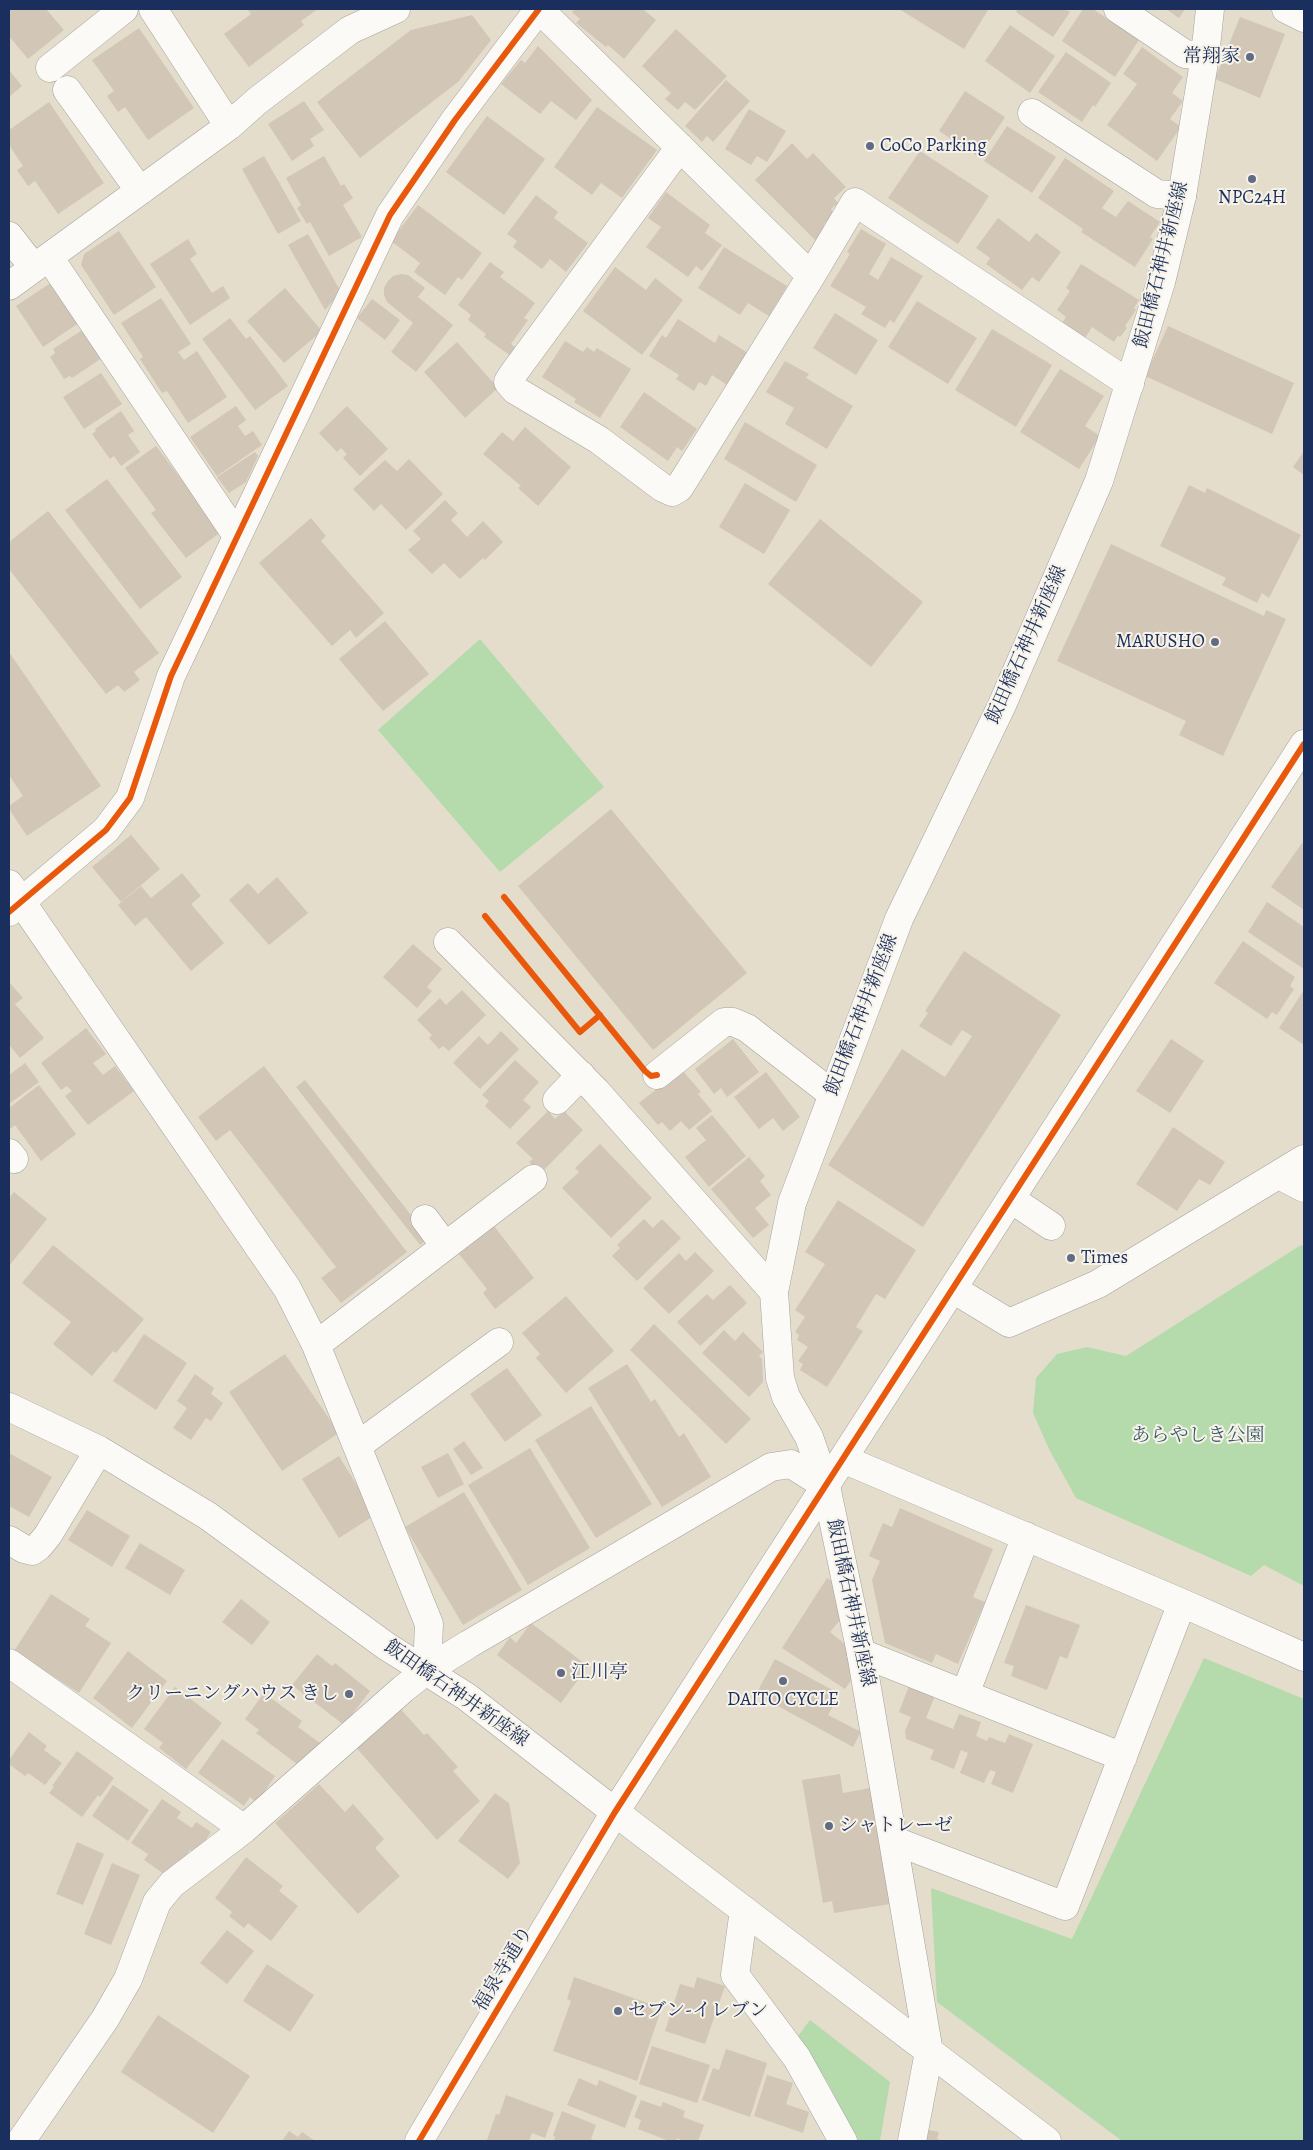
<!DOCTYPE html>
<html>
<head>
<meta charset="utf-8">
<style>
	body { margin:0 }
	#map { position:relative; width:1313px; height:2150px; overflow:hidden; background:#e4ddcc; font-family:Alegreya,serif }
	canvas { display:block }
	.frame { position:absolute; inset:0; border:10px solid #1b2f5e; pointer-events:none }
</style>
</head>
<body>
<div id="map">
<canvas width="1313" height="2150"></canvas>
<div class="frame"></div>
</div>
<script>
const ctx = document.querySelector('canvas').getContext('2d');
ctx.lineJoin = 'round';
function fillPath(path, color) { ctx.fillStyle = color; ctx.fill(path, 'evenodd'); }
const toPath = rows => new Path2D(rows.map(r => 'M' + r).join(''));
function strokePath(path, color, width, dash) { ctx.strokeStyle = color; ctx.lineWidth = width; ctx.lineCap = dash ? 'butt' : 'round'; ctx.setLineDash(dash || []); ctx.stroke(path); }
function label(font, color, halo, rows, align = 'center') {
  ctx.font = font + ' Alegreya,"Noto Serif JP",serif'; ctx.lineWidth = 4; ctx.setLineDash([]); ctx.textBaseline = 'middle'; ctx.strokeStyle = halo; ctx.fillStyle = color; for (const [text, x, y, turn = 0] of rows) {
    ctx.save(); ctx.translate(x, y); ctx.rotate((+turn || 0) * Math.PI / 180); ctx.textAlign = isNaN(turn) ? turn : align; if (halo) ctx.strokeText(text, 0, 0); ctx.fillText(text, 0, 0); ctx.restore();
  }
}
fillPath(toPath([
	[480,639,604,787,500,872,378,730],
	[1301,1245,1304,1247,1304,1586,1264,1565,1251,1576,1076,1498,1050,1451,1033,1413,1036,1378,1057,1354,1087,1347,1126,1356],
	[1204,1658,1304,1699,1304,2141,1122,2141,937,2002,931,1888,1072,1939],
	[810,2020,890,2082,880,2141,857,2141,828,2083,798,2036]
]), '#b5daac');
fillPath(toPath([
	[9,9,46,9,64,30,28,59,9,36],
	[247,9,318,9,301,21,304,25,249,67,224,34,251,14],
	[575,9,643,9,656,20,624,59,608,45,606,47,576,23,580,19,572,12],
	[899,9,985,9,988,10,964,49],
	[1018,9,1064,9,1070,12,1053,37,1016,12],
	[1083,9,1093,9,1139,40,1115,77,1062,41],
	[1166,9,1185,9,1179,18],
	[472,15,491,40,459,81,360,158,317,102,411,30],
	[1240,17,1285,34,1260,98,1215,79],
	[1010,25,1055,56,1030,93,985,61],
	[139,28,194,108,148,140,125,107,118,112,107,96,114,91,92,60],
	[676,29,727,76,695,110,685,102,678,110,665,99,671,93,642,66],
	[538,46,592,100,576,120,551,101,540,114,501,84,521,60,525,63],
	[1142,47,1183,77,1172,93,1183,101,1170,119,1181,127,1157,161,1107,125,1137,84,1123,74],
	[1066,52,1111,83,1095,107,1093,105,1082,122,1038,92],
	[9,70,22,86,9,97],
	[726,80,750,101,713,142,707,136,702,142,685,126],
	[965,91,1005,117,979,157,939,131],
	[304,101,324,130,310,139,314,146,292,161,268,124],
	[49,102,104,183,58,214,35,181,28,186,17,170,23,166,9,145,9,130],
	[597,107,657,150,622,198,601,183,592,195,554,167],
	[749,109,786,131,767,162,757,156,751,165,725,149],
	[487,116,545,159,504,215,446,172],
	[1007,126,1056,157,1032,193,984,161],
	[792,143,807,159,813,153,846,187,834,198,838,203,831,209,834,214,824,224,828,229,816,241,755,180],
	[920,151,989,196,958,244,888,198],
	[264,156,301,221,278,234,242,169],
	[324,156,341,186,344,184,353,198,343,205,362,237,329,256,310,222,307,224,297,208,301,205,286,178],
	[1065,158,1114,191,1102,208,1116,217,1128,201,1160,222,1150,237,1153,239,1135,267,1081,232,1083,229,1038,198],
	[666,192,710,225,705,233,722,245,702,271,696,266,688,277,646,247,661,227,648,218],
	[536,195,558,212,554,218,588,243,566,272,550,259,542,269,513,247,517,241,507,234],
	[418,205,482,253,462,280,458,277,445,295,414,272,420,263,391,241],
	[998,218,1029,242,1036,233,1061,252,1039,282,1032,277,1022,290,986,264,990,258,976,248],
	[861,229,886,244,869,274,878,280,891,257,923,276,894,323,890,320,885,328,861,314,866,307,830,286,850,254,847,252],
	[119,231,156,287,114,315,81,265,84,254],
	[308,234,341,292,325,310,288,245],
	[188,239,197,254,190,259,212,293,223,286,230,298,190,325,150,264],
	[724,247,787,286,769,316,748,303,740,315,698,288],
	[490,262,504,272,500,277,535,303,524,318,528,320,511,344,517,349,511,356,484,337,486,334,468,320,471,315,458,305],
	[1081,264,1139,300,1134,308,1136,310,1125,326,1127,328,1120,337,1118,335,1114,342,1092,327,1085,338,1062,323,1066,317,1057,310,1070,291,1066,288],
	[615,267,646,290,655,278,683,300,642,355,583,311],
	[401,274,408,275,425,288,418,297,453,325,416,372,391,352,413,323,387,302,384,295,384,288,388,281,393,276],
	[49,284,61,288,82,321,43,347,16,306],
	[285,288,322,331,284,363,247,321],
	[161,298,191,344,178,352,184,360,197,351,227,397,188,423,167,391,162,393,140,359,143,357,121,323],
	[372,299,400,320,385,340,357,318],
	[917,301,977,338,948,384,888,347],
	[835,313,878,340,856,375,813,348],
	[230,318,246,339,250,336,288,386,255,410,202,339],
	[678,319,715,343,719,335,748,353,727,385,712,375,706,386,699,382,694,391,676,379,679,375,649,356,662,335,666,338],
	[1168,326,1294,383,1272,434,1145,376],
	[87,327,105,356,72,378,70,376,64,379,50,357,55,353,53,349],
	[992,329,1052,365,1016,427,955,390],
	[565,341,583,352,587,347,594,352,597,348,631,369,600,418,574,402,576,399,542,377],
	[457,342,498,388,465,418,424,372],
	[785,361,809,374,806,378,853,406,827,449,785,424,794,408,766,392],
	[1060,369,1104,396,1085,426,1100,436,1079,469,1020,432],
	[101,373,122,404,84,429,63,397],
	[644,392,697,429,682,451,677,447,668,461,620,427],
	[236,406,246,420,238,426,245,436,253,431,262,445,217,476,190,437],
	[347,406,388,449,360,476,343,458,347,454,341,448,337,452,319,433],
	[121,411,134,431,128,435,140,452,121,466,114,456,110,459,92,434,96,431,95,429],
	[745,422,817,465,796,502,724,459],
	[525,427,571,467,538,506,518,488,521,486,483,454,502,432,513,441],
	[156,446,221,532,186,558,151,513,156,510,125,468],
	[1304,451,1304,475,1293,467],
	[255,452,258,456,246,482,229,493,217,477],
	[409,459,443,494,406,530,381,504,374,511,353,489,385,460,397,471],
	[107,479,182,577,140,609,65,510],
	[745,483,790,510,764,554,719,527],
	[1189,485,1205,493,1207,488,1301,535,1269,598,1262,593,1257,603,1222,585,1226,578,1160,546],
	[445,500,458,513,451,520,467,537,483,521,503,542,485,560,483,558,460,579,444,563,432,574,408,550,421,539,413,531],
	[48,511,159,653,134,672,140,680,124,692,118,685,106,694,9,569,9,542],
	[311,518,326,536,321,541,384,613,356,638,350,630,332,646,259,563],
	[820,519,923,602,871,667,768,584],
	[1111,544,1264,616,1266,610,1286,619,1223,756,1179,735,1186,721,1057,661],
	[385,621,429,674,383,711,339,659],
	[9,652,101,786,27,836,9,809,9,806,23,796,9,775],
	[611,809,747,973,653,1050,518,886],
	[131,835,160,869,121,902,92,867],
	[1302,843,1304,845,1304,910,1271,887],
	[182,873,201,896,191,904,224,943,191,971,146,917,135,926,118,905,141,886,151,898],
	[277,877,308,913,269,945,229,900,248,883,258,894],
	[1267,902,1304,927,1304,969,1248,932],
	[1243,941,1295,977,1290,986,1294,989,1277,1015,1272,1012,1267,1019,1214,983],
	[413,944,442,969,427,987,432,991,417,1008,383,977],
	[964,951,1061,1015,923,1227,828,1165,902,1049,945,1077,972,1036,962,1030,951,1046,919,1026,928,1013,925,1011],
	[9,982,23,998,15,1004,44,1038,20,1058,10,1046,9,1047],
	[462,990,486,1015,449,1051,443,1046,439,1049,429,1038,432,1035,417,1020,440,998,446,1005],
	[1304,990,1304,1045,1279,1028],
	[86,1028,106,1054,93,1063,103,1075,115,1066,134,1091,88,1125,65,1096,72,1091,67,1086,61,1090,41,1063],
	[501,1031,519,1049,480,1089,453,1063,479,1036,488,1045],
	[733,1039,759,1072,727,1097,721,1088,714,1094,695,1069],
	[1171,1039,1204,1061,1170,1113,1136,1091],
	[515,1060,539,1082,523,1100,531,1107,510,1129,485,1106,489,1101,482,1095],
	[25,1063,39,1082,9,1104,9,1075],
	[264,1066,407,1252,341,1303,321,1278,336,1267,230,1130,216,1141,198,1117],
	[683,1071,701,1092,698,1094,712,1111,689,1130,681,1121,670,1131,662,1122,658,1125,639,1103,667,1081,669,1083],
	[766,1072,800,1117,783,1131,773,1118,759,1129,734,1097],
	[305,1080,429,1238,420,1245,296,1087],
	[39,1085,76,1134,41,1161,15,1125,10,1129,9,1127,9,1108],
	[548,1111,555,1119,564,1111,583,1130,541,1173,529,1162,533,1159,516,1143],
	[712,1115,746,1156,709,1187,685,1157,706,1140,696,1128],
	[1173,1127,1225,1162,1210,1185,1199,1179,1177,1211,1136,1184],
	[600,1144,652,1198,611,1238,562,1188,579,1172,575,1168],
	[749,1157,765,1176,760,1181,771,1195,755,1208,769,1225,753,1238,711,1189],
	[14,1192,47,1219,9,1266,9,1198],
	[838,1200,916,1250,885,1299,876,1294,856,1327,863,1331,827,1387,800,1370,803,1364,798,1361,808,1347,797,1340,799,1335,795,1332,805,1317,795,1310,825,1264,805,1252],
	[644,1219,653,1228,662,1219,681,1238,637,1281,612,1256,620,1248,617,1245],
	[494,1226,534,1278,495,1309,483,1293,487,1289,459,1254],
	[53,1245,144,1319,116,1353,113,1351,92,1376,53,1344,71,1322,22,1283],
	[695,1252,714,1271,669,1314,643,1288,679,1253,686,1261],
	[730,1285,747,1303,700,1346,677,1322,707,1294,713,1300],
	[566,1296,614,1351,566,1393,536,1358,540,1354,522,1333],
	[654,1324,751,1419,726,1444,630,1350],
	[724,1330,735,1341,743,1332,763,1352,759,1356,762,1359,763,1382,749,1397,702,1353],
	[144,1334,187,1363,156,1410,113,1381],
	[285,1354,339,1433,282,1471,229,1392],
	[627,1364,651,1402,655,1399,679,1437,684,1433,711,1477,662,1507,588,1388],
	[507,1368,542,1415,505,1442,470,1394],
	[195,1374,214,1388,211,1394,223,1403,211,1421,206,1418,191,1440,173,1428,187,1408,177,1401],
	[591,1406,652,1504,596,1538,535,1440],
	[464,1441,483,1468,471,1475,453,1449],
	[530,1448,590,1548,528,1585,468,1485],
	[9,1453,52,1477,29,1517,9,1506],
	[448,1453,464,1484,438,1498,421,1467],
	[339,1456,375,1515,339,1538,302,1479],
	[464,1492,522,1590,463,1625,405,1527],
	[900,1508,993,1549,973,1597,985,1602,958,1664,936,1654,932,1663,885,1643,872,1580,880,1561,869,1556,883,1523,892,1527],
	[87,1510,130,1536,112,1567,68,1540],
	[140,1543,185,1570,170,1595,125,1568],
	[827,1578,833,1582,841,1619,830,1632,845,1644,852,1679,845,1689,782,1648],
	[51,1594,90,1619,85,1626,111,1643,79,1693,14,1651],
	[241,1599,270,1622,252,1645,222,1622],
	[1026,1605,1080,1625,1067,1659,1060,1656,1047,1690,1011,1676,1014,1666,1004,1663],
	[531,1623,588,1666,561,1703,497,1655,510,1637,516,1643],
	[128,1651,167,1681,132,1728,93,1698],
	[317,1654,332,1666,335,1663,370,1691,344,1725,292,1685],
	[775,1659,840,1694,828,1715,861,1732,853,1747,756,1694],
	[909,1686,935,1696,926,1718,953,1729,959,1714,981,1722,976,1736,987,1741,989,1737,1005,1743,1009,1734,1033,1744,1013,1793,991,1784,996,1772,990,1770,984,1783,960,1773,968,1753,961,1750,954,1769,930,1759,934,1750,906,1739,905,1731,911,1717,899,1712],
	[175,1687,222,1723,186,1769,159,1748,163,1743,144,1729],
	[264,1693,302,1721,298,1727,320,1743,302,1768,256,1733,259,1730,245,1719],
	[397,1705,424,1735,427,1733,458,1767,453,1771,480,1801,437,1840,353,1744],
	[29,1732,47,1746,44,1750,62,1763,45,1785,28,1773,25,1776,9,1764,9,1760],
	[222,1739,275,1776,257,1803,250,1797,244,1806,198,1773],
	[77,1751,114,1778,100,1797,98,1795,82,1817,49,1793,54,1787,52,1786],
	[840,1774,843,1793,870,1788,890,1904,834,1913,832,1901,823,1903,802,1780],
	[319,1784,345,1812,353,1804,384,1839,375,1848,400,1876,358,1914,275,1823],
	[113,1785,149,1810,128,1841,92,1816],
	[495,1793,509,1803,520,1863,508,1879,458,1841],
	[162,1799,181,1812,177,1818,192,1828,196,1822,211,1832,196,1855,190,1850,180,1864,177,1861,167,1876,144,1860,148,1854,131,1843],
	[77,1842,104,1854,83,1905,56,1894],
	[246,1857,283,1886,279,1891,298,1906,271,1941,248,1923,244,1928,229,1916,232,1912,215,1898],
	[112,1863,140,1875,111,1945,84,1934],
	[227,1930,254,1951,227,1984,200,1963],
	[267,1964,314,1995,290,2032,243,2001],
	[574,1977,653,2005,652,2011,660,2013,637,2081,553,2051,571,2001,567,1999],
	[697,1977,725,1986,705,2044,665,2031,680,1984,694,1988],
	[158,2015,250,2076,213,2133,121,2072],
	[652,2046,710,2065,697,2103,639,2084],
	[726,2049,767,2063,750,2117,702,2100,713,2068,719,2070],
	[767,2075,793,2083,786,2104,809,2112,803,2133,754,2116],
	[579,2078,597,2086,599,2080,637,2096,625,2128,567,2105],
	[506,2095,554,2113,545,2138,532,2133,529,2141,487,2140,496,2114,499,2115],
	[641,2100,661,2107,663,2102,685,2111,683,2117,704,2125,698,2141,684,2141,677,2138,676,2141,669,2141,638,2129,641,2120,634,2117],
	[562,2111,596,2125,591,2139,597,2141,554,2141,555,2137,553,2135],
	[929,2130,939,2132,937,2139,944,2141,926,2141],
	[289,2131,298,2137,302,2132,315,2141,282,2141]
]), '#d2c6b7');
const minor = toPath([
	[153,9,229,126],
	[539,9,811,276,855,202,1130,384],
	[1118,9,1185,54,1205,56],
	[1286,9,1304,18],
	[50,68,124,9],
	[67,90,140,191],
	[1032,113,1157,194,1182,196],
	[680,147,513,374,508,382,515,390,599,440,663,488,672,492,679,488,811,276],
	[9,236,34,268],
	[49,257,237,536],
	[9,286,229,126,257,101,350,30,396,9],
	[9,884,287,1288,316,1345,429,1624,427,1670],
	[9,912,106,830,130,798,171,676,390,215,455,120,539,9],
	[448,942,596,1091,774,1292],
	[657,1075,724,1022,733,1022,747,1028,832,1094],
	[557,1100,581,1075],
	[9,1153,14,1159],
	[1279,1175,1304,1188],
	[1011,1199,1051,1226],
	[425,1219,445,1246],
	[953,1289,1009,1323,1098,1284,1304,1159],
	[316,1345,533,1179],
	[9,1407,99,1450,208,1516,386,1646,467,1697,615,1812],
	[357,1446,499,1342],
	[843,1459,1182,1603,1304,1657],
	[9,1540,24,1549,32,1551,39,1546,48,1535,99,1450],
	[861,1653,1123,1757],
	[9,1663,244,1829],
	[965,1694,1026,1536],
	[895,1841,1065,1906,1182,1603],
	[744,1910,735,1975,797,2058,843,2141],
	[21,2141,105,2019,128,1979,157,1902,172,1884,244,1829,403,1689,427,1670,469,1644,771,1467,791,1464,826,1486],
	[419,2141,615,1812,1304,744],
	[912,2141,929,2052]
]);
const major = toPath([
	[615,1812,1047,2141],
	[929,2052,861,1653,826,1486,809,1437,786,1397,780,1378,774,1292,792,1203,899,919,1002,705,1099,481,1161,282,1182,196,1205,56,1210,9]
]);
strokePath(minor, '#a3a29e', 29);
strokePath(major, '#a3a29e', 29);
strokePath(minor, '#fbfaf7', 28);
strokePath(major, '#fbfaf7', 28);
strokePath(toPath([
	[504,897,645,1071,651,1076,657,1075],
	[9,912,106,830,130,798,171,676,390,215,455,120,539,9],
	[485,916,580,1032,600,1015],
	[419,2141,615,1812,1304,744]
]), '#e8590c', 6);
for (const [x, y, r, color] of [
	[1250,57,5,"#616c84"],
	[870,146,5,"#616c84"],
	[1252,179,5,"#616c84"],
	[1215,642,5,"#616c84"],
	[1071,1258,5,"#616c84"],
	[561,1673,5,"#616c84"],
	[783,1681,5,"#616c84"],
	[349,1694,5,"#616c84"],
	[829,1826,5,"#616c84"],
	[618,2011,5,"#616c84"]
]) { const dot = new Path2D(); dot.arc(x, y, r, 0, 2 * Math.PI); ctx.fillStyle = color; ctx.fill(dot); strokePath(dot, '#f7f3e8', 2); }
label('19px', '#1b2f5e', '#f7f3e8', [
	["常翔家",1240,57,"right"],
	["CoCo Parking",880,146],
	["NPC24H",1252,198,"center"],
	["MARUSHO",1205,642,"right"],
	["Times",1081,1258],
	["江川亭",571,1673],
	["クリーニングハウス きし",339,1694,"right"],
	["DAITO CYCLE",783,1700,"center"],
	["シャトレーゼ",839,1826],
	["セブン-イレブン",628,2011]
], 'left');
label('19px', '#1b2f5e', '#f7f3e8', [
	["飯田橋石神井新座線",1162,265,-76],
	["飯田橋石神井新座線",1027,645,-66],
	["飯田橋石神井新座線",862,1015,-69],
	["飯田橋石神井新座線",850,1603,78],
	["飯田橋石神井新座線",456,1694,35],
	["福泉寺通り",504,1969,-59]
]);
label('19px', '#38596b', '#f7f3e8', [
	["あらやしき公園",1198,1436]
]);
</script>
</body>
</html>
